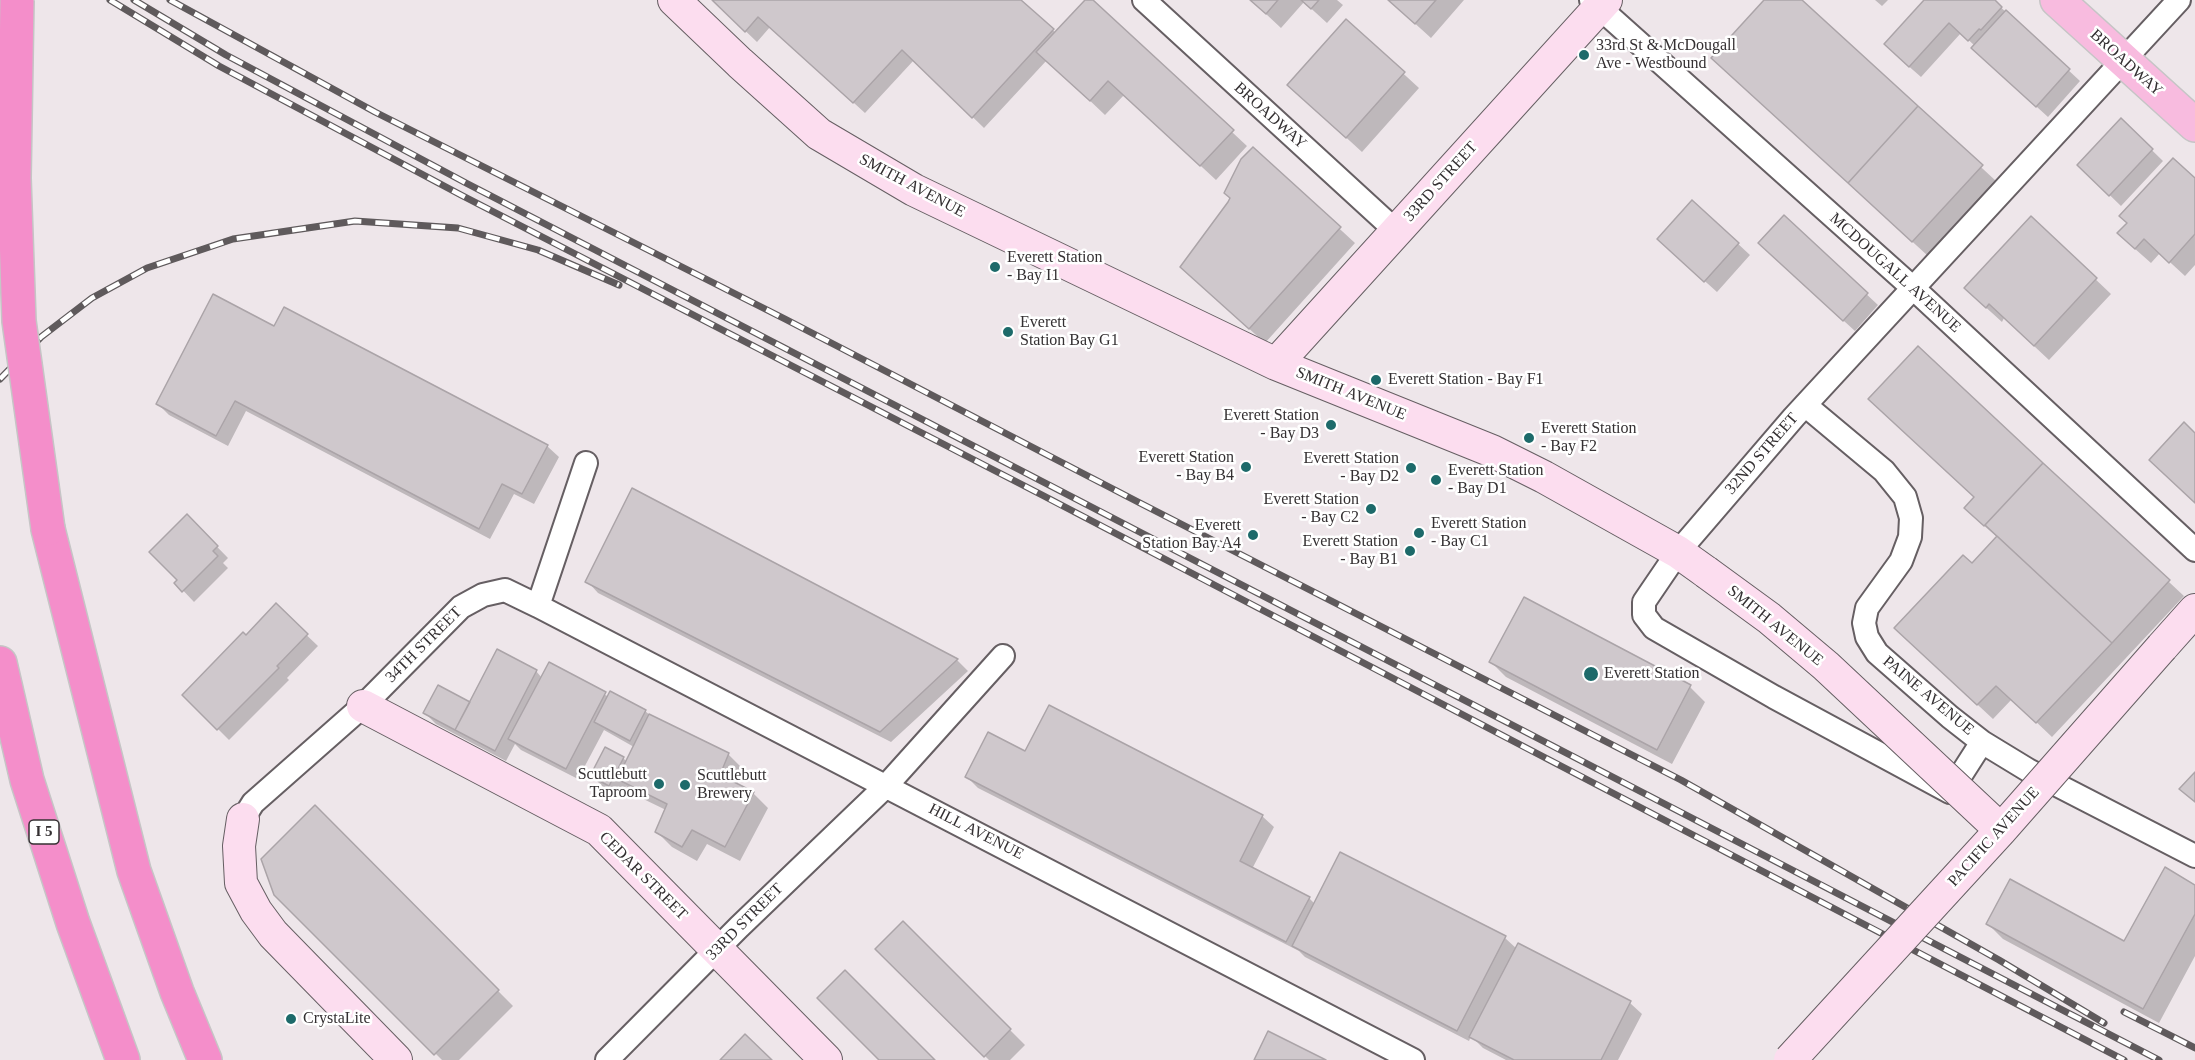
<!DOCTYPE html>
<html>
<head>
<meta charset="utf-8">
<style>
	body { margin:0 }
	canvas { display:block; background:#eee6ea }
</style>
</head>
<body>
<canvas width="2195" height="1060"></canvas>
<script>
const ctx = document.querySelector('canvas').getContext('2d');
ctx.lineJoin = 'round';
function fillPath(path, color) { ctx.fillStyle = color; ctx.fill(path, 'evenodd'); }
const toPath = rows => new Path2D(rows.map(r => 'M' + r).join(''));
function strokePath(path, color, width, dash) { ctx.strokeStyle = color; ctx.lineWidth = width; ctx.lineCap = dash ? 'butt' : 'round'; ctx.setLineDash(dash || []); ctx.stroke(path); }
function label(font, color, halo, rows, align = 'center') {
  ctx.font = font + ' "Times New Roman",serif'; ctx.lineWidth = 5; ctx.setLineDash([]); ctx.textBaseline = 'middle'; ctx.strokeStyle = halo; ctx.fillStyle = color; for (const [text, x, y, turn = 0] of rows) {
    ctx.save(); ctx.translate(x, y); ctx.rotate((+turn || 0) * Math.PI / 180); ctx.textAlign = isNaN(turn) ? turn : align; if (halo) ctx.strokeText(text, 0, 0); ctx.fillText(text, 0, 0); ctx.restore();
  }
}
fillPath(toPath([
	[713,0,1019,0,1056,33,1087,0,1090,0,1247,146,1216,180,1124,95,1105,115,1047,60,984,128,914,60,865,113,770,27,757,42],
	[1251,0,1337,0,1343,5,1327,23,1304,2,1281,28],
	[1389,0,1464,0,1431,38],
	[1766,0,1800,0,1996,181,1928,256,1728,73],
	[1875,0,1888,0,1882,6],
	[1927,0,1993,0,2080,81,2048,117,1984,59,1975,46,1961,33,1921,77,1897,56],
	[1346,21,1419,88,1362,152,1304,99],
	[2121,120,2163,161,2121,206,2090,176],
	[1253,149,1355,243,1265,343,1197,282],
	[2195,180,2195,265,2185,276,2160,253,2151,263,2134,248],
	[1693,202,1750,255,1717,292,1670,250],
	[1784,217,1878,305,1855,331,1771,255],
	[2031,218,2111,294,2049,360,2004,318,2002,322,1981,303],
	[275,328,547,446,559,457,534,504,514,494,490,539,246,411,228,446,169,415,158,404],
	[1918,348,2184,596,2052,737,2012,699,1993,719,1911,643,1972,566,1998,538,1981,523,1976,498],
	[633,490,957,660,968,671,891,742,598,593,587,581],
	[187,516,228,558,223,563,228,568,194,602,176,583,179,580],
	[276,606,318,646,287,678,289,680,229,740,184,695],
	[1491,662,1690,687,1705,702,1672,764,1506,677],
	[549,664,609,697,645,711,651,716,728,754,743,769,737,785,753,793,768,808,740,861,707,844,697,861,672,847,657,832,666,810,633,794,626,786,620,796,603,787,592,776,623,758,627,762,634,747,604,730,578,779,521,750,515,744,506,761,436,724,425,713,470,704,536,671,542,678],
	[1050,707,1262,816,1274,827,1252,869,1309,898,1315,904,1505,938,1517,949,1519,945,1630,1003,1642,1014,1618,1060,1506,1060,1483,1048,1471,1036,1469,1041,1305,957,1299,951,978,788,967,777,1026,753],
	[315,807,513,1006,459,1060,442,1060,276,894],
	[2195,886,2195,956,2159,1023,2003,939,1988,924,2124,943],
	[903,923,1025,1045,1010,1060,989,1060,877,949]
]), '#0003');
const building = toPath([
	[712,0,1021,0,1054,29,972,118,902,50,853,103,758,17,745,32,712,0],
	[1085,0,1093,0,1234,130,1200,166,1108,81,1090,101,1036,52,1085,0],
	[1250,0,1278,0,1266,14,1250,0],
	[1301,0,1319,0,1311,9,1301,0],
	[1388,0,1436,0,1415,24,1388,0],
	[1764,0,1802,0,1918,106,1848,183,1711,58,1764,0],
	[1924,0,1995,0,2002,7,1981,30,1979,29,1968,41,1949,23,1909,67,1884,44,1924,0],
	[2006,10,2070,69,2036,107,1971,48,2006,10],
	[1346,19,1405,72,1346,138,1287,85,1346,19],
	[1918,106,1983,165,1912,242,1848,183,1918,106],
	[2121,118,2153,149,2109,196,2077,165,2121,118],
	[1253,147,1341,227,1249,329,1180,267,1228,202,1230,198,1224,193,1241,159,1253,147],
	[2173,158,2195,178,2195,234,2169,263,2144,239,2135,249,2117,233,2127,223,2119,216,2173,158],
	[1692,200,1739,243,1704,282,1657,239,1692,200],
	[1784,215,1868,293,1843,321,1758,243,1784,215],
	[2031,216,2097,278,2034,346,1989,304,1986,308,1964,288,2031,216],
	[213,294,274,326,284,307,548,445,522,494,502,484,479,529,235,401,216,436,156,404,213,294],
	[1918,346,2043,463,1984,526,1964,508,1974,497,1868,399,1918,346],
	[2184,422,2195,433,2195,503,2149,460,2184,422],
	[2043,463,2170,580,2112,643,1985,525,2043,463],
	[632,488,958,659,880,732,585,582,632,488],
	[187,514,218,546,213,551,218,556,182,592,174,583,177,580,149,552,187,514],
	[1997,536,2112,643,2036,723,1996,686,1977,705,1894,628,1963,555,1972,563,1997,536],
	[1524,597,1691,685,1657,750,1489,662,1524,597],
	[276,603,308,634,277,666,279,668,217,730,182,695,243,632,246,635,276,603],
	[497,649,537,670,495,751,455,730,497,649],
	[549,662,606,692,566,769,508,739,549,662],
	[438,685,470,702,455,730,423,713,438,685],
	[610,691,646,710,630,741,594,722,610,691],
	[1049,705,1263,815,1240,861,1310,897,1286,942,965,777,988,732,1025,751,1049,705],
	[649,714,729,753,720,775,754,792,725,847,692,830,682,847,655,832,667,804,617,779,649,714],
	[605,747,624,757,609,786,590,776,605,747],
	[2195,772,2195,802,2179,789,2195,772],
	[315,805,499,990,434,1055,274,895,261,859,315,805],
	[1340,852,1506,936,1457,1031,1292,946,1340,852],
	[2165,867,2195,885,2195,914,2143,1009,1986,924,2010,879,2124,941,2165,867],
	[903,921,1011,1029,984,1057,875,949,903,921],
	[1518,943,1631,1001,1601,1060,1514,1060,1469,1037,1518,943],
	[845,970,935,1060,879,1060,817,998,845,970],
	[1268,1031,1326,1060,1254,1060,1268,1031],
	[745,1034,772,1060,720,1060,745,1034]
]);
fillPath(building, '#cfc8cc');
strokePath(building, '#aba4a8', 1.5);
const street = toPath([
	[1144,0,1396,231],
	[1591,0,1913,288,2195,550],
	[1805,405,1884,471,1905,497,1911,518,1910,537,1901,561,1867,608,1864,623,1867,637,1877,653,1950,717,1982,742,2028,770,2195,856],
	[538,606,1413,1060],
	[1982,742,1950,792,1774,697,1654,628,1644,615,1644,602,1678,552,1794,417,2179,0],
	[243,819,253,803,363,706,461,607,483,595,505,590,538,606,586,463],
	[607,1060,739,927,886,786,1003,656]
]);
const secondary = toPath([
	[674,0,740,63,819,134,914,190,1276,364,1492,451,1544,477,1678,552,1706,572],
	[1276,364,1606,0],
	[2162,647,2195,610],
	[363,706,599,830,826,1060],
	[243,819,239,846,241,883,256,911,273,934,396,1060]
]);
const primary = toPath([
	[2057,0,2195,125]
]);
const highway = toPath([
	[48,529,134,871,177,992,205,1060],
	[0,663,27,780,73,923,123,1060]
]);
strokePath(street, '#665f63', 26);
strokePath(secondary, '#665f63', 34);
strokePath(primary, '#c6c5c6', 36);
strokePath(highway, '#c6c5c6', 36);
strokePath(street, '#fff', 22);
strokePath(secondary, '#fcddef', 32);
strokePath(primary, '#f8bbdf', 33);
strokePath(highway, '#f48eca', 33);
const rail = toPath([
	[110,0,219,66,461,195,1042,495,2124,1060],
	[134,0,226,55,466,183,2159,1060],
	[170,0,375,112,785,319,1140,503,1681,780,1999,960,2104,1023],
	[0,379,41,337,92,298,147,268,233,239,355,221,458,228,538,250,619,285],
	[2124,1012,2195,1048]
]);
strokePath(rail, '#5f5a5c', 7);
strokePath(rail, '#fff', 4.5, [14]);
const secondaryBridge = toPath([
	[1706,572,1769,618,1826,666,2001,830],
	[1790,1060,2001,830,2162,647]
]);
const highwayBridge = toPath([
	[17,0,14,178,19,321,48,529]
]);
strokePath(secondaryBridge, '#665f63', 34, []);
strokePath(highwayBridge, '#c6c5c6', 36, []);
strokePath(secondaryBridge, '#fcddef', 32);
strokePath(highwayBridge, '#f48eca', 33);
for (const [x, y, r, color] of [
	[1584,55,6,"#1d6a6a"],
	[995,267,6,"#1d6a6a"],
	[1008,332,6,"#1d6a6a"],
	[1376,380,6,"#1d6a6a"],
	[1331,425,6,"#1d6a6a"],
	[1529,438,6,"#1d6a6a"],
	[1246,467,6,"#1d6a6a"],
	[1411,468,6,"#1d6a6a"],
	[1436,480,6,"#1d6a6a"],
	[1371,509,6,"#1d6a6a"],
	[1419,533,6,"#1d6a6a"],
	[1253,535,6,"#1d6a6a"],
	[1410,551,6,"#1d6a6a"],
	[1591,674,8,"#1d6a6a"],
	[659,784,6,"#1d6a6a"],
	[685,785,6,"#1d6a6a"],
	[291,1019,6,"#1d6a6a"]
]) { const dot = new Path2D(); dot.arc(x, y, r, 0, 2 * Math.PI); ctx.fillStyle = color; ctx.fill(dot); strokePath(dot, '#fff', 2); }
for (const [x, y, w] of [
	[44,832,30]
]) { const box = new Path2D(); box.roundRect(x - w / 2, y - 12, w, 24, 4.5); ctx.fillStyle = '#fff'; ctx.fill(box); strokePath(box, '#343032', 1.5); }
label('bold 15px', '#343032', null, [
	["I 5",44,832]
]);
label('16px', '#343032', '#fff', [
	["33rd St & McDougall",1596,46],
	["Ave - Westbound",1596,64],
	["Everett Station",1007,258],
	["- Bay I1",1007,276],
	["Everett",1020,323],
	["Station Bay G1",1020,341],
	["Everett Station - Bay F1",1388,380],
	["Everett Station",1319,416,"right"],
	["- Bay D3",1319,434,"right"],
	["Everett Station",1541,429],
	["- Bay F2",1541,447],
	["Everett Station",1234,458,"right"],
	["- Bay B4",1234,476,"right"],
	["Everett Station",1399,459,"right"],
	["- Bay D2",1399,477,"right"],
	["Everett Station",1448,471],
	["- Bay D1",1448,489],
	["Everett Station",1359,500,"right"],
	["- Bay C2",1359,518,"right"],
	["Everett Station",1431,524],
	["- Bay C1",1431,542],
	["Everett",1241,526,"right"],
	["Station Bay A4",1241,544,"right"],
	["Everett Station",1398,542,"right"],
	["- Bay B1",1398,560,"right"],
	["Everett Station",1604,674],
	["Scuttlebutt",647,775,"right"],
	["Taproom",647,793,"right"],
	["Scuttlebutt",697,776],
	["Brewery",697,794],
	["CrystaLite",303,1019]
], 'left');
label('16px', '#343032', '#fff', [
	["BROADWAY",2126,63,42],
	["BROADWAY",1270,116,42],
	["33RD STREET",1441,182,-48],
	["SMITH AVENUE",912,186,28],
	["MCDOUGALL AVENUE",1895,273,42],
	["SMITH AVENUE",1351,394,22],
	["32ND STREET",1762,454,-49],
	["SMITH AVENUE",1775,626,39],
	["34TH STREET",424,645,-45],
	["PAINE AVENUE",1928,696,40],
	["HILL AVENUE",976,832,27],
	["PACIFIC AVENUE",1994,837,-48],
	["CEDAR STREET",643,876,45],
	["33RD STREET",745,922,-45]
]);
</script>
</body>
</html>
